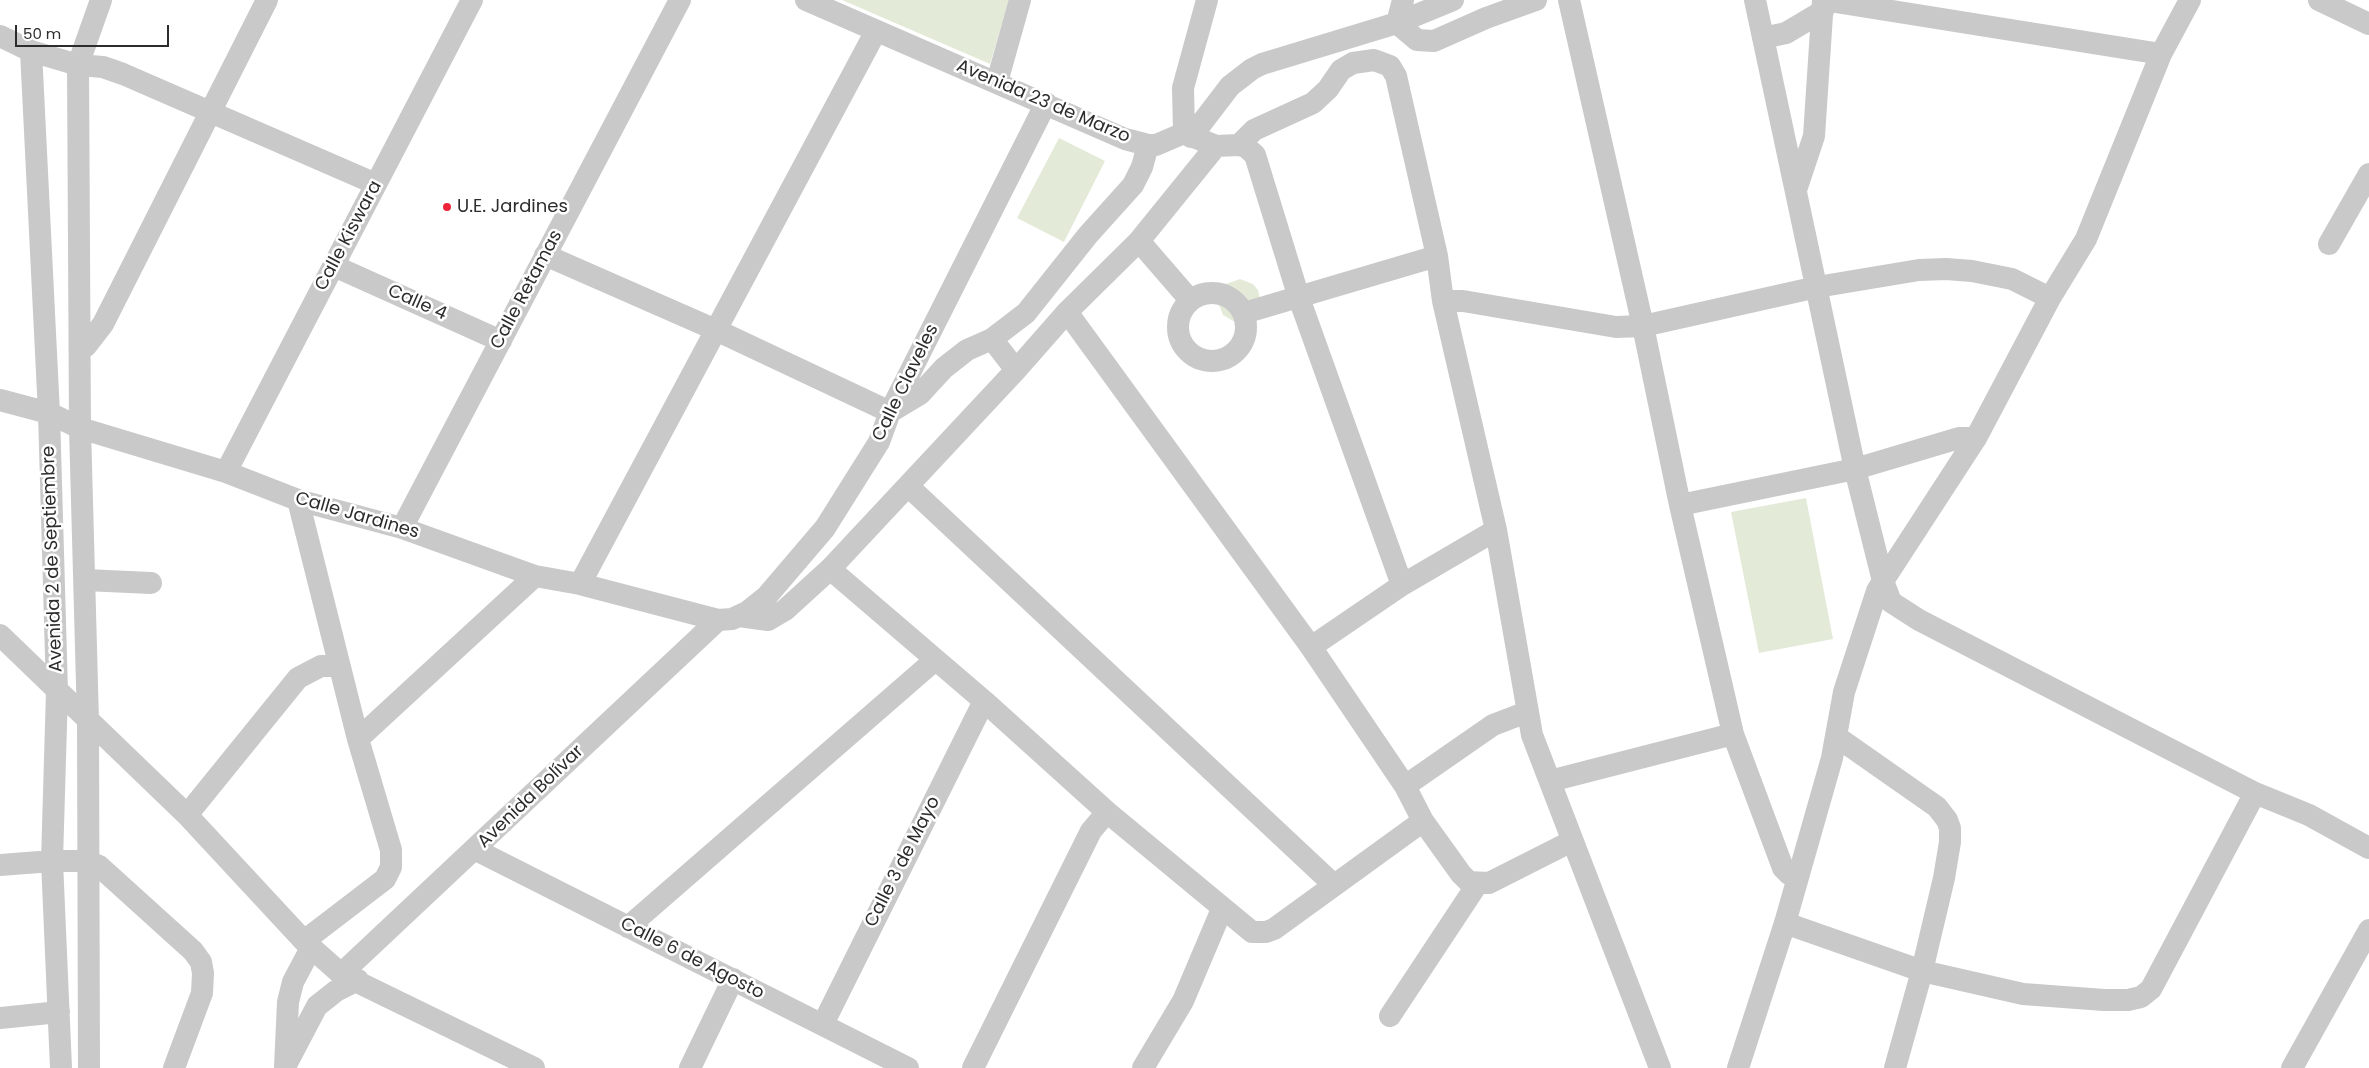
<!DOCTYPE html>
<html>
<head>
<meta charset="utf-8">
<style>
	body { margin:0 }
	#map { position:relative; width:2369px; height:1068px; overflow:hidden; background:#fff; font-family:Poppins,sans-serif }
	canvas { display:block }
	.scale { position:absolute; left:15px; top:25px; width:154px; height:22px; box-sizing:border-box; border:2px solid #2c2c2c; border-top:0; padding-left:6px; font-size:15px; line-height:18px; white-space:nowrap; color:#2c2c2c; -webkit-text-stroke:4px #fff; paint-order:stroke }
</style>
</head>
<body>
<div id="map">
<canvas width="2369" height="1068"></canvas>
<div class="scale">50 m</div>
</div>
<script>
const ctx = document.querySelector('canvas').getContext('2d');
ctx.lineJoin = 'round';
function fillPath(path, color) { ctx.fillStyle = color; ctx.fill(path, 'evenodd'); }
const toPath = rows => new Path2D(rows.map(r => 'M' + r).join(''));
function strokePath(path, color, width, dash) { ctx.strokeStyle = color; ctx.lineWidth = width; ctx.lineCap = dash ? 'butt' : 'round'; ctx.setLineDash(dash || []); ctx.stroke(path); }
function label(font, color, halo, rows, align = 'center') {
  ctx.font = font + ' Poppins,sans-serif'; ctx.lineWidth = 5; ctx.setLineDash([]); ctx.textBaseline = 'middle'; ctx.strokeStyle = halo; ctx.fillStyle = color; for (const [text, x, y, turn = 0] of rows) {
    ctx.save(); ctx.translate(x, y); ctx.rotate((+turn || 0) * Math.PI / 180); ctx.textAlign = isNaN(turn) ? turn : align; if (halo) ctx.strokeText(text, 0, 0); ctx.fillText(text, 0, 0); ctx.restore();
  }
}
fillPath(toPath([
	[842,0,1009,0,990,64],
	[1059,138,1105,161,1064,242,1017,218],
	[1240,279,1253,284,1258,290,1261,303,1242,322,1235,322,1223,315,1218,302,1221,289,1226,284],
	[1806,498,1833,639,1759,653,1731,512]
]), '#e3ebd8');
strokePath(toPath([
	[806,0,1125,139,1148,145,1156,145,1184,133,1183,88,1207,0],
	[1403,0,1397,23,1417,40,1434,41,1486,18,1536,0],
	[1569,0,1643,326,1680,505,1733,734,1783,868,1789,874,1797,878],
	[1823,0,2161,54],
	[2190,0,2161,54,2086,239,2050,298,1976,438,1883,581,1891,602,1919,620,2255,793,2309,815,2369,848],
	[2319,0,2369,24],
	[0,36,31,51,78,65,103,67,123,74,376,184],
	[1763,38,1786,33,1823,11],
	[31,51,49,413,57,691,52,861,61,1068],
	[997,82,1020,0],
	[1184,133,1216,146,1239,145,1246,147,1255,155,1299,298,1402,585],
	[1191,137,1230,86,1252,69,1262,64,1397,23,1453,0],
	[1239,145,1254,130,1313,103,1328,89,1341,70,1353,63,1374,60,1390,66,1396,76,1437,256,1443,301,1496,530,1532,735,1660,1068],
	[1796,190,1814,136,1823,0],
	[1139,241,1190,300],
	[2329,244,2369,174],
	[545,255,716,330,890,412,920,394,944,368,967,350,992,339,1026,313,1088,235,1133,185,1142,167,1148,145],
	[334,266,501,341],
	'1178 327a34 34 0 1 1 68 0a34 34 0 1 1-68 0Z',
	[1443,301,1463,301,1616,327,1643,326,1817,287,1919,270,1946,269,1972,271,2012,279,2050,298],
	[1067,312,1311,647,1405,786,1423,821,1461,874,1469,882,1489,883,1572,841],
	[1244,313,1437,256],
	[992,339,1016,370],
	[81,346,86,346,103,324,267,0],
	[0,400,49,413,80,428,226,472,298,500,402,528,535,576,580,584,718,620,732,619,747,612,767,596,825,528,879,442,890,412,1046,103],
	[226,472,472,0],
	[908,486,1334,885],
	[298,500,358,739,391,850,391,867,385,879,304,941],
	[1680,505,1855,469,1959,438,1976,438],
	[402,528,680,0],
	[830,569,984,701,1107,812,1252,932,1266,932,1274,929,1423,821],
	[85,580,151,583],
	[580,584,876,31],
	[739,616,768,620,785,610,830,569,1016,370,1067,312,1139,241,1216,146],
	[0,635,187,815,304,941,341,974,534,1068],
	[1311,647,1402,585,1496,530],
	[1837,737,1937,807,1947,820,1950,828,1950,842,1944,878,1922,971,1895,1068],
	[358,739,535,576],
	[1550,781,1733,734],
	[1405,786,1493,725,1527,712],
	[187,815,298,678,321,666,339,666],
	[476,850,908,1068],
	[0,865,52,861,87,861,99,866,193,951,201,962,203,973,202,993,174,1068],
	[1785,923,1922,971,2023,994,2104,1000,2128,1000,2141,997,2151,989,2255,793],
	[628,927,935,660],
	[341,974,718,620],
	[1390,1016,1478,883],
	[0,1018,59,1012],
	[823,1024,984,701],
	[287,1063,317,1006,336,991,358,980],
	[285,1067,288,1002,293,982,311,948],
	[89,1068,88,721,80,428,78,65,101,0],
	[690,1068,733,979],
	[973,1068,1091,831,1107,812],
	[1143,1068,1183,1001,1222,909],
	[1738,1068,1785,923,1832,758,1844,692,1877,591,1883,581,1855,469,1755,0],
	[2292,1068,2369,930]
]), '#c9c9c9', 22);
for (const [x, y, r, color] of [
	[447,207,5,"#f0223a"]
]) { const dot = new Path2D(); dot.arc(x, y, r, 0, 2 * Math.PI); ctx.fillStyle = color; ctx.fill(dot); strokePath(dot, '#fff', 2); }
label('18px', '#2c2c2c', '#fff', [
	["Avenida 23 de Marzo",1043,102,23],
	["Calle Kiswara",349,236,-62],
	["Calle Retamas",527,290,-62],
	["Calle 4",417,303,24],
	["Calle Claveles",906,383,-64],
	["Calle Jardines",357,516,16],
	["Avenida 2 de Septiembre",53,559,-92],
	["Avenida Bolívar",531,797,-44],
	["Calle 3 de Mayo",903,862,-63],
	["Calle 6 de Agosto",692,959,27]
]);
label('18px', '#2c2c2c', '#fff', [
	["U.E. Jardines",457,207]
], 'left');
</script>
</body>
</html>
